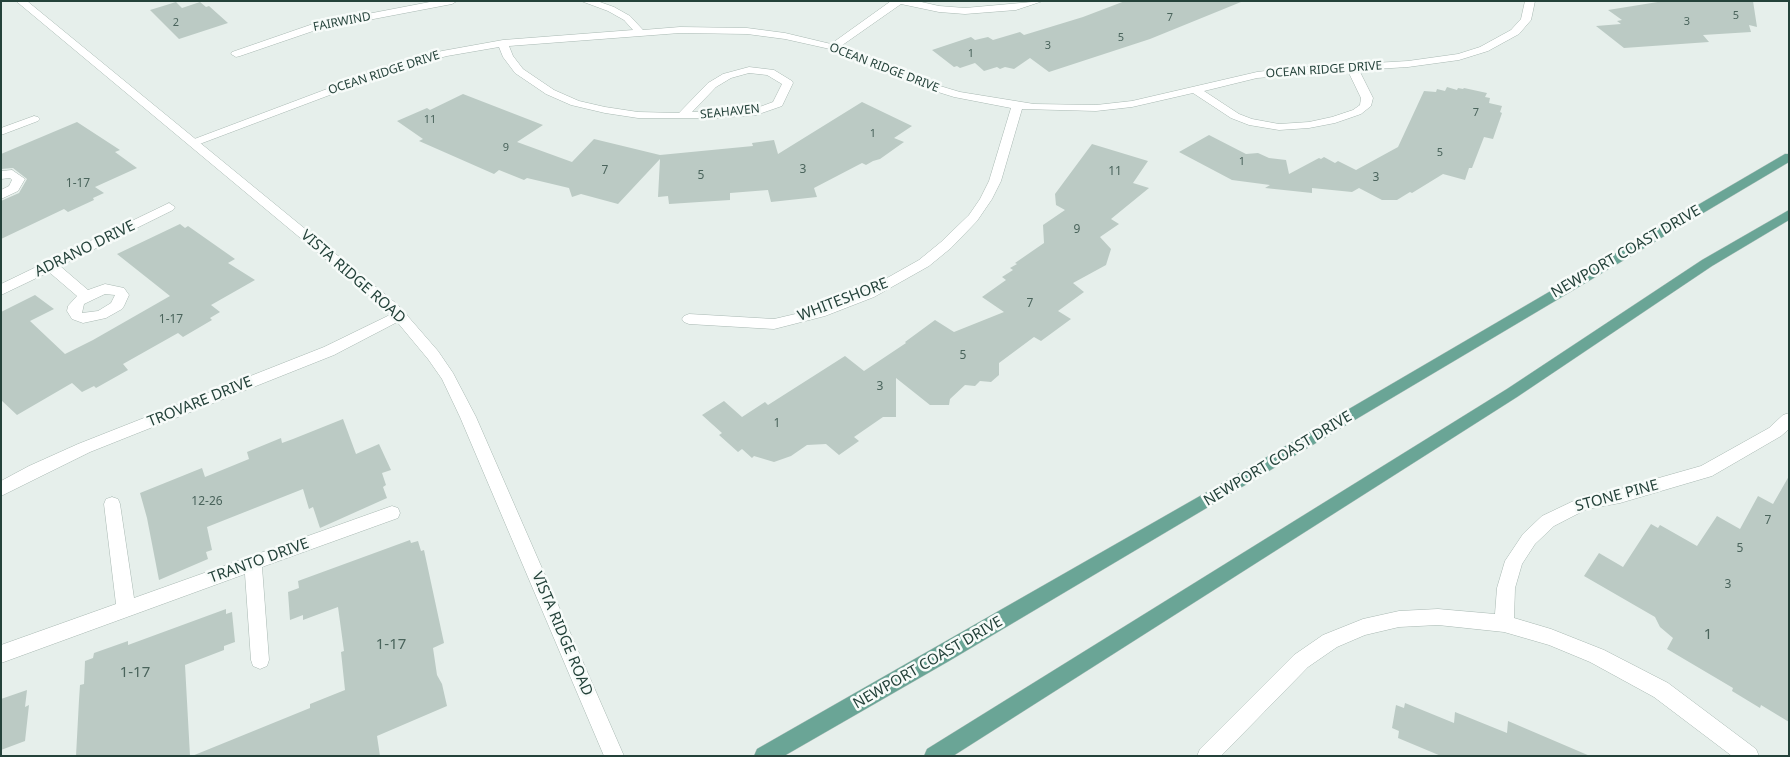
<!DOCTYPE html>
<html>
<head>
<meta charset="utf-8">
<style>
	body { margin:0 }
	#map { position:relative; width:1790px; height:757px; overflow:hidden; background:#e6efeb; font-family:"Noto Sans",sans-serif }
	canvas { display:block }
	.frame { position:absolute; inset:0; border:2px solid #24423a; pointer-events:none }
</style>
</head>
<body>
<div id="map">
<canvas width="1790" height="757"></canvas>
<div class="frame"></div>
</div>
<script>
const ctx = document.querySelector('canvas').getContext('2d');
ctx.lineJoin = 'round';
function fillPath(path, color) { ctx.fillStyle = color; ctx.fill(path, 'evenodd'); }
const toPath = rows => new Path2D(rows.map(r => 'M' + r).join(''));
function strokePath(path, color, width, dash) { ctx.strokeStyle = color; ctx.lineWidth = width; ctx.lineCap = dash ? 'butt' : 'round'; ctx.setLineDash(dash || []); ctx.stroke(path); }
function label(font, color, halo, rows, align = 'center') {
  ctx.font = font + ' "Noto Sans",sans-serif'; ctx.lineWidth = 5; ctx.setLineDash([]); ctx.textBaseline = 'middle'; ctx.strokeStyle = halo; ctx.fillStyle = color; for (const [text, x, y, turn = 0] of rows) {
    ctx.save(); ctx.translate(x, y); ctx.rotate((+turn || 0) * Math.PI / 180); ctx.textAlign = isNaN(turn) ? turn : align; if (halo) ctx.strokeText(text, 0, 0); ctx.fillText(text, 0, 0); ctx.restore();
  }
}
fillPath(toPath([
	[1125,1,1241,2,1150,39,1049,72,1030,58,1014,69,1005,67,1000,69,997,67,984,71,975,63,960,68,957,66,954,67,932,50,971,37,975,40,988,37,993,40,1020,32,1024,35,1083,17],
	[1664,1,1753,1,1757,27,1749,25,1751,32,1703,35,1709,42,1624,48,1596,26,1621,24,1617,21,1622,20,1608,10],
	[176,2,182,8,200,2,206,7,209,6,228,23,179,39,150,10],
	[1447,87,1457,90,1458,88,1463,89,1464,88,1487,93,1485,97,1490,98,1489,103,1502,106,1500,112,1502,113,1493,139,1484,137,1472,168,1469,168,1465,180,1443,174,1412,193,1410,192,1397,200,1382,200,1359,188,1352,192,1312,188,1312,193,1265,188,1270,185,1232,180,1179,152,1209,135,1246,154,1258,153,1269,158,1286,160,1289,174,1319,158,1321,159,1324,157,1335,163,1338,161,1356,170,1398,147,1424,91,1436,92,1437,89,1445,91],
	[463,94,543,125,517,142,572,162,594,139,660,155,753,146,752,143,774,140,778,154,862,102,912,126,894,138,904,142,880,159,873,161,866,165,862,163,814,188,817,197,771,202,768,190,730,193,730,200,669,204,668,196,658,197,660,159,618,204,581,194,572,197,569,188,527,178,524,180,499,170,494,174,419,141,423,139,397,121,427,108,430,110],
	[77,122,120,150,115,152,137,168,95,187,104,193,93,198,94,200,68,212,64,209,1,239,1,201,19,193,27,179,13,168,1,169,1,154],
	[1092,144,1148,161,1133,183,1149,188,1111,219,1119,224,1100,237,1111,249,1106,265,1073,283,1084,292,1058,311,1071,319,1041,341,1034,337,999,363,999,375,991,382,980,381,975,386,965,385,950,399,949,405,930,405,896,378,896,417,883,417,854,437,859,441,839,455,826,444,807,445,791,456,774,462,754,456,752,458,742,449,738,452,719,435,722,433,702,415,724,401,742,417,765,402,768,405,845,356,864,371,906,343,905,342,935,320,954,332,1004,312,982,297,1006,280,1002,277,1013,270,1010,268,1017,264,1015,263,1044,243,1043,225,1065,210,1056,205,1055,194],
	[180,224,185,228,188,226,235,259,228,263,255,280,211,305,220,312,210,318,212,320,183,337,178,333,123,364,128,370,96,388,94,386,82,392,72,383,17,415,1,400,1,312,35,295,54,309,30,321,65,354,93,340,170,296,117,254],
	[343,419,356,454,379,444,391,470,382,473,386,485,383,487,387,498,320,528,313,507,309,509,303,489,207,527,212,550,206,552,208,559,159,580,147,518,140,493,202,468,205,477,249,459,247,452,281,438,282,443,293,439],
	[1789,476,1789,722,1761,705,1760,708,1732,691,1733,688,1667,649,1673,638,1660,627,1655,617,1584,576,1599,553,1623,567,1651,524,1658,528,1660,525,1697,546,1717,516,1740,529,1758,496,1773,504],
	[410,540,411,543,418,541,421,551,424,550,444,643,433,648,437,675,442,684,447,706,377,736,380,756,192,756,310,708,310,704,345,690,341,652,344,651,338,607,303,620,303,615,290,620,288,592,299,588,298,581],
	[226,609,226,614,232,612,235,642,224,646,224,650,185,665,190,756,76,756,79,700,80,685,84,684,85,661,93,658,94,653,128,641,128,645],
	[27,690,25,707,29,705,25,741,1,750,1,699],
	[1405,703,1454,723,1455,712,1507,733,1508,721,1590,756,1441,756,1398,738,1399,731,1392,728,1396,705,1404,708]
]), '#bbcac4');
const minor = toPath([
	[435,1,457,1,452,4,316,30,240,56,236,57,231,54,232,52,310,25,435,1],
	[581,1,597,1,614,7,630,16,643,30,680,27,747,28,785,33,831,44,891,1,917,1,939,6,965,8,1043,1,1016,10,965,14,939,12,901,4,841,46,930,83,960,92,1034,104,1096,105,1132,101,1257,72,1290,68,1408,61,1458,54,1480,47,1511,30,1521,19,1525,1,1535,1,1531,20,1519,34,1488,51,1459,60,1408,67,1359,70,1373,98,1371,106,1361,114,1335,123,1309,128,1279,130,1249,125,1231,118,1193,93,1132,107,1096,111,1022,109,1001,181,992,199,977,221,951,248,929,266,874,297,825,316,774,329,689,324,684,322,682,319,684,316,689,314,774,319,817,309,864,291,919,260,941,242,969,215,980,199,989,181,1011,108,954,97,922,87,830,49,785,39,747,34,680,33,509,46,513,56,523,69,554,90,579,101,605,107,638,112,679,113,708,83,723,74,749,67,774,70,792,81,793,83,782,106,756,115,716,118,638,118,605,113,571,105,546,94,515,73,503,57,499,47,447,56,404,67,197,145,193,146,187,143,189,141,396,63,442,51,503,40,633,30,624,20,608,11,581,1],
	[1348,71,1361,98,1360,105,1353,110,1332,117,1309,122,1279,124,1252,119,1239,114,1204,91,1257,78,1348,71],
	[749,73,767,75,782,84,773,102,754,109,692,112,716,87,731,78,749,73],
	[34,116,38,117,40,119,38,121,1,135,1,128,34,116],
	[12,170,25,179,18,191,1,199,1,190,9,186,12,180,10,178,1,179,1,171,12,170],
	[169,203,175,207,173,210,60,266,88,290,105,284,124,288,129,295,124,306,122,309,106,318,83,323,72,319,67,311,68,306,77,296,49,272,1,295,1,284,169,203],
	[105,294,115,295,111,303,98,311,82,313,84,304,105,294],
	[400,310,405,312,407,315,405,318,334,355,90,452,1,496,1,481,29,466,78,444,324,347,400,310],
	[1789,413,1789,429,1781,436,1712,476,1620,503,1587,509,1554,526,1535,544,1522,564,1515,588,1514,618,1551,629,1604,650,1668,683,1756,749,1759,756,1732,756,1654,697,1590,662,1549,645,1504,632,1438,625,1399,627,1365,635,1337,647,1308,667,1221,756,1197,756,1200,749,1294,655,1323,635,1363,619,1399,611,1438,609,1495,614,1497,588,1505,561,1523,534,1542,516,1584,496,1620,489,1701,466,1769,428,1783,415,1789,413],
	[112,497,118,499,120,504,134,598,392,506,398,508,400,513,398,518,262,567,269,660,267,666,260,669,253,666,251,660,245,574,1,663,1,645,116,604,104,504,106,499,112,497]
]);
const tertiary = toPath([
	[16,1,27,1,398,305,438,351,453,373,476,417,624,756,604,756,460,417,442,379,428,359,388,311,16,1]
]);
const primary = toPath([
	[1785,154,1789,154,1789,162,949,661,784,756,754,756,757,749,1207,492,1785,154],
	[1789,210,1789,220,1712,266,1517,397,953,756,924,756,927,749,1507,389,1702,260,1789,210]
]);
strokePath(minor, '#a8b8b2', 1);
strokePath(tertiary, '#a8b8b2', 1);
strokePath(primary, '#c2cac8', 1);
fillPath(minor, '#fff');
fillPath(tertiary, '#fff');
fillPath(primary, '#6aa596');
label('11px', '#4a645c', null, [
	["5",1736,16],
	["7",1170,18],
	["3",1687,22],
	["2",176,23],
	["5",1121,38],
	["3",1048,46],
	["1",971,54],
	["7",1476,113],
	["11",430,120],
	["1",873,134],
	["9",506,148],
	["5",1440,153],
	["1",1242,162]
]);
label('12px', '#24423a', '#f7fbf9', [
	["FAIRWIND",342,22,-11],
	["OCEAN RIDGE DRIVE",884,68,21],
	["OCEAN RIDGE DRIVE",1324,70,-4],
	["OCEAN RIDGE DRIVE",384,73,-18],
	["SEAHAVEN",730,112,-6]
]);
label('12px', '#4a645c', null, [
	["3",803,170],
	["7",605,171],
	["11",1115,172],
	["5",701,176],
	["3",1376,178],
	["1-17",78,184],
	["9",1077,230],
	["7",1030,304],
	["1-17",171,320],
	["5",963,356],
	["3",880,387],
	["1",777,424],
	["12-26",207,502],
	["7",1768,521],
	["5",1740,549],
	["3",1728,585]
]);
label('15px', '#24423a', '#f7fbf9', [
	["ADRANO DRIVE",85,249,-26],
	["NEWPORT COAST DRIVE",1626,252,-30],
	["VISTA RIDGE ROAD",353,277,41],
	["WHITESHORE",843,300,-21],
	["TROVARE DRIVE",200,402,-22],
	["NEWPORT COAST DRIVE",1278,459,-31],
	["STONE PINE",1617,496,-15],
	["TRANTO DRIVE",259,561,-20],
	["VISTA RIDGE ROAD",562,634,67],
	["NEWPORT COAST DRIVE",928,663,-30]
]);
label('15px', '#4a645c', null, [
	["1",1708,635],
	["1-17",391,645],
	["1-17",135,673]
]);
</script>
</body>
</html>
